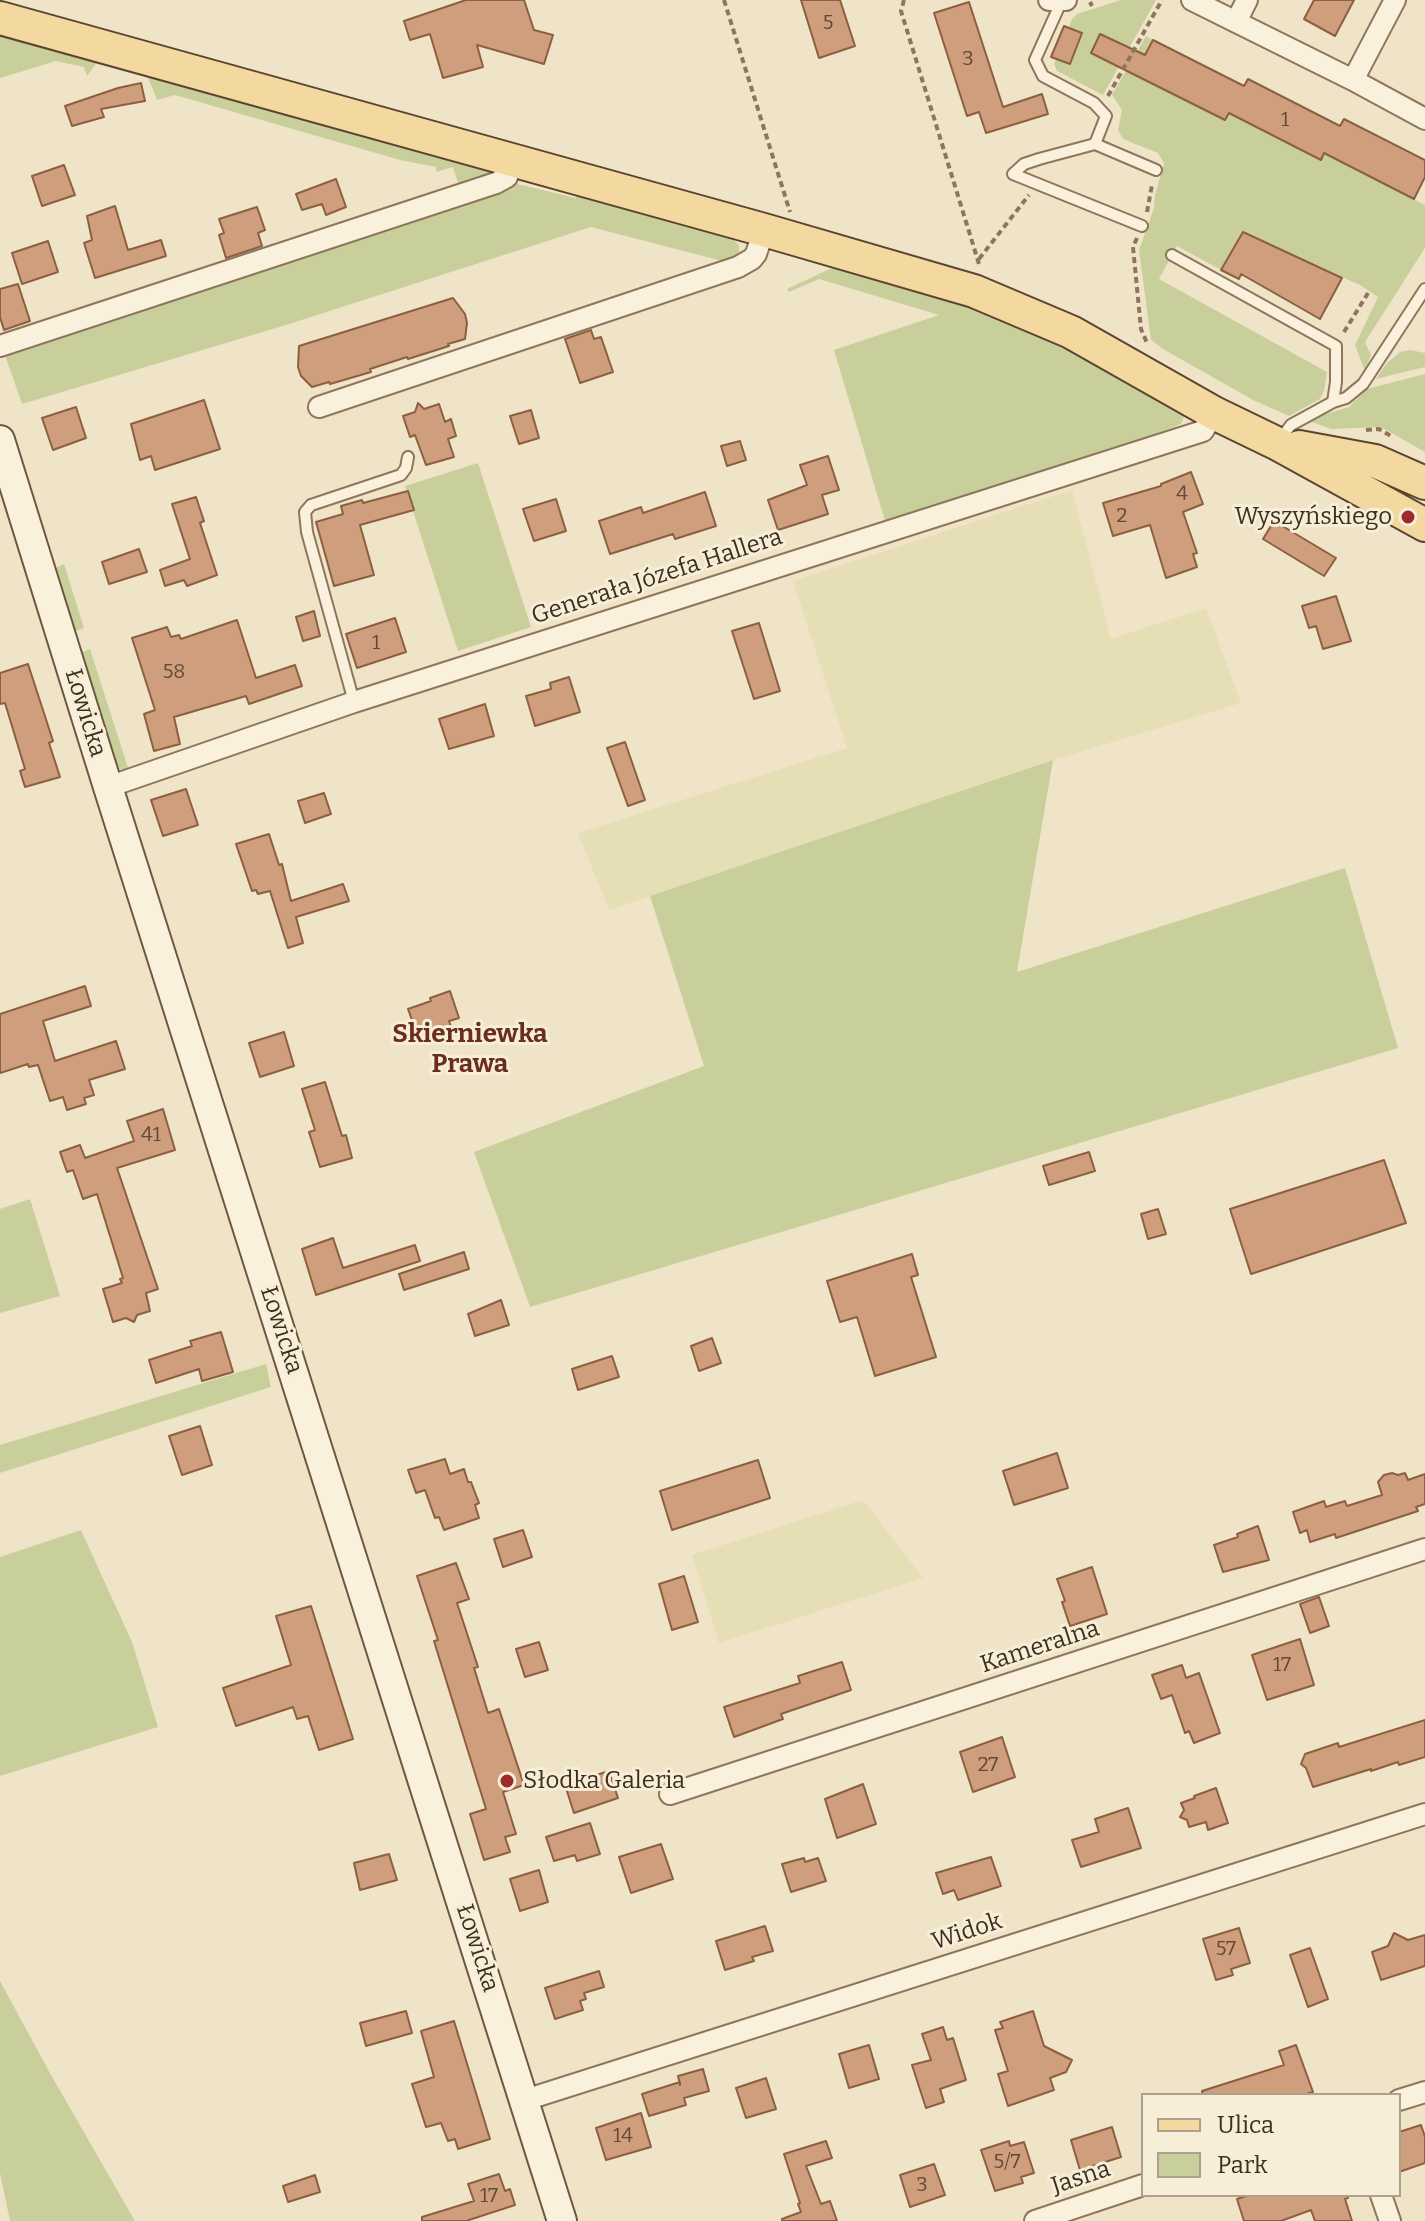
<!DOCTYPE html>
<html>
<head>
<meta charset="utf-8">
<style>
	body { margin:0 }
	#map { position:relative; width:1425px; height:2221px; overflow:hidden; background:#f0e4c8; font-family:Bitter,serif }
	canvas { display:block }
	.legend { position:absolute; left:1141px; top:2093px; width:260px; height:104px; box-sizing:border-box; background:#f7eed8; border:2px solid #ada18e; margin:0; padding:10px 14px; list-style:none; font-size:24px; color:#3d2e20 }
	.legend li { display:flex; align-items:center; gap:16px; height:40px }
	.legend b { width:40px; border:2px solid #ada18e }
</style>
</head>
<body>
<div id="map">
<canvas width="1425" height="2221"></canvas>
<ul class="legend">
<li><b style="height:10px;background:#f3d9a0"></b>Ulica</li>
<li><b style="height:22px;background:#c9cf9b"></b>Park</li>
</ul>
</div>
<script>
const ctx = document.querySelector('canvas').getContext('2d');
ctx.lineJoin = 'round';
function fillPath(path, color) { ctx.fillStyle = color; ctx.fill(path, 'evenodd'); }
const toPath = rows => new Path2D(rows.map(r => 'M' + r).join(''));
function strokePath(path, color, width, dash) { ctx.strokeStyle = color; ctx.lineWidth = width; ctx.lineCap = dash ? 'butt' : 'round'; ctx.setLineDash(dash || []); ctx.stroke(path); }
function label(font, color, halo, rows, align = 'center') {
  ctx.font = font + ' Bitter,serif'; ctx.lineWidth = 6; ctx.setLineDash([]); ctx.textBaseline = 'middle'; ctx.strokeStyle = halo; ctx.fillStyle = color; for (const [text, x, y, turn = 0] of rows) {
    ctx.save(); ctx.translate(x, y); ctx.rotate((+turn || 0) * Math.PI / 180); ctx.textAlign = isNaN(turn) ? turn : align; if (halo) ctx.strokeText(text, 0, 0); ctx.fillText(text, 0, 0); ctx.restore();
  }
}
fillPath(toPath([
	[1072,490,1111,639,1206,608,1241,703,1053,760,609,910,578,833,847,748,793,581],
	[863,1500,923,1578,719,1643,692,1555]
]), '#e6deb5');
fillPath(toPath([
	[1121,0,1156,0,1103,95,1057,71,1054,64,1072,19,1077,14],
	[0,33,98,61,87,76,84,67,56,61,0,78],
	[1146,36,1153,40,1136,75,1225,120,1229,113,1320,159,1324,153,1425,205,1425,248,1365,342,1371,355,1365,371,1355,345,1378,297,1360,285,1243,233,1221,270,1177,246,1159,279,1327,372,1324,391,1320,399,1289,416,1253,400,1163,349,1151,340,1139,250,1154,208,1155,195,1164,163,1158,153,1123,139,1118,130,1122,110,1112,95],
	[147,75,450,159,498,173,459,186,453,167,436,172,436,167,400,160,175,95,157,100],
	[513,183,576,198,577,194,730,237,739,245,739,254,737,257,726,262,591,227,286,325,22,404,5,355],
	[836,266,955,301,1043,336,1185,414,1181,424,1141,440,885,521,834,350,939,315,819,279,789,292,787,289],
	[1410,350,1425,353,1425,367,1376,379,1386,364,1400,352],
	[1425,374,1425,452,1381,427,1331,429,1309,421,1322,415,1349,407,1367,389],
	[478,463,531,627,458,651,405,486],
	[64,564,84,628,75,631,72,630,53,569],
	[90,649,129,771,115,768,79,653],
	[1053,760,1017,972,1345,868,1398,1048,530,1307,474,1152,704,1066,650,896],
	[30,1199,60,1296,0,1313,0,1209],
	[266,1364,271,1387,0,1473,0,1445],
	[81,1530,132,1642,158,1727,0,1776,0,1557],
	[0,1981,51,2075,135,2221,10,2221,0,2173]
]), '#c9cf9b');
const building = toPath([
	[466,0,524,0,534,30,553,35,544,64,477,45,483,67,443,78,430,34,410,40,404,21,466,0],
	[801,0,840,0,855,46,819,58,801,0],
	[1314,0,1354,0,1335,36,1304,19,1314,0],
	[969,2,1003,107,1042,94,1048,114,986,133,979,112,967,116,934,13,969,2],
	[1064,26,1082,33,1070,64,1051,57,1064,26],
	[1100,34,1145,55,1153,40,1244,86,1248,79,1340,126,1344,119,1425,160,1425,177,1414,199,1324,153,1321,160,1229,113,1225,120,1091,53,1100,34],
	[141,83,145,101,101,109,104,117,72,126,65,106,118,88,141,83],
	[64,165,75,195,42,206,32,176,64,165],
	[336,179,346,207,326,215,322,204,302,210,296,194,336,179],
	[115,206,128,250,161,240,166,256,95,278,84,243,92,240,87,216,115,206],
	[257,207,265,230,258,233,262,246,226,258,219,235,224,233,219,219,257,207],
	[1243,232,1342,278,1320,319,1241,274,1239,279,1221,270,1243,232],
	[48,241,58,272,22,284,12,253,48,241],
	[18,284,30,321,4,330,0,317,0,289,18,284],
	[453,298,465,314,467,323,465,339,448,344,449,346,408,359,407,357,370,369,371,372,330,384,329,382,312,387,301,376,298,367,299,346,453,298],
	[591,330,594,339,601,337,613,372,580,383,565,339,591,330],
	[204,400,220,449,155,470,151,456,140,460,131,424,204,400],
	[418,403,424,409,439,404,445,422,451,419,456,436,448,439,454,457,426,465,415,435,410,437,403,416,415,412,418,403],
	[76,407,86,438,53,450,42,418,76,407],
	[531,410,539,438,519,444,510,416,531,410],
	[740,441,746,460,727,466,721,446,740,441],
	[828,456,839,490,822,495,828,514,778,530,768,500,807,485,800,465,828,456],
	[1191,472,1203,504,1183,512,1197,553,1193,554,1197,567,1166,578,1150,525,1113,536,1103,503,1161,486,1161,484,1191,472],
	[408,491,414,510,360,525,374,575,334,586,316,522,343,514,341,506,362,500,363,503,408,491],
	[705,492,716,526,675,539,673,534,610,554,599,521,641,507,643,513,705,492],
	[196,497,204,521,200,523,217,575,187,586,184,580,165,586,160,570,190,559,172,504,196,497],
	[556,499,566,531,534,541,523,509,556,499],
	[1274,521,1336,558,1324,576,1263,539,1274,521],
	[139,549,147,572,109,584,102,562,139,549],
	[1336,596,1351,641,1323,649,1316,626,1309,628,1302,606,1336,596],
	[314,611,320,636,303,641,296,617,314,611],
	[395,618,406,652,357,668,346,634,395,618],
	[237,620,256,678,295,665,302,686,249,704,246,696,174,717,180,744,154,751,144,714,155,710,132,638,167,627,171,637,179,635,181,639,237,620],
	[759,623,780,691,754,699,732,631,759,623],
	[28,664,53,741,49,743,60,777,25,787,20,771,25,769,5,703,0,704,0,673,28,664],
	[569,677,580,712,535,726,526,696,551,689,550,683,569,677],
	[485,704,494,736,449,749,439,719,485,704],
	[625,742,645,800,628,806,607,748,625,742],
	[186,789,198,825,163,836,151,800,186,789],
	[324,793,331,814,305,823,298,801,324,793],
	[269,834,279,865,282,864,291,901,343,884,349,901,296,917,303,943,288,948,270,891,258,894,256,890,252,891,236,844,269,834],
	[85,986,91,1006,43,1021,55,1061,116,1041,125,1069,89,1080,94,1095,84,1098,86,1104,67,1110,63,1097,50,1101,38,1065,29,1067,28,1064,0,1073,0,1014,85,986],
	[450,991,459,1018,449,1021,453,1032,419,1043,415,1033,404,1029,412,1020,408,1009,431,1001,430,998,450,991],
	[284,1032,294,1066,260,1077,249,1043,284,1032],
	[325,1082,342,1136,346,1135,352,1158,320,1167,309,1132,315,1130,302,1089,325,1082],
	[163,1109,175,1150,117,1168,158,1289,146,1293,150,1311,137,1315,134,1322,126,1318,113,1322,103,1289,122,1283,120,1279,123,1278,97,1194,83,1199,73,1170,67,1172,60,1152,80,1145,85,1158,134,1141,127,1121,163,1109],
	[1089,1152,1095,1171,1049,1185,1043,1166,1089,1152],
	[1384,1160,1406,1223,1251,1274,1230,1209,1384,1160],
	[1158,1209,1166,1234,1148,1239,1141,1214,1158,1209],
	[333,1238,343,1268,415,1245,420,1261,316,1295,302,1249,333,1238],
	[464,1252,469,1269,404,1290,399,1274,464,1252],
	[912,1254,918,1275,911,1277,936,1357,875,1376,857,1317,840,1322,827,1281,912,1254],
	[501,1300,509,1325,475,1336,468,1314,501,1300],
	[221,1332,233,1372,202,1381,199,1369,156,1383,149,1360,192,1346,190,1341,221,1332],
	[712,1338,721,1363,699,1371,691,1346,712,1338],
	[612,1356,619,1377,578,1390,572,1369,612,1356],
	[200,1426,212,1465,182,1475,169,1436,200,1426],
	[1057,1453,1068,1488,1014,1505,1003,1471,1057,1453],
	[445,1459,450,1474,464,1469,468,1482,471,1482,479,1503,475,1505,479,1518,444,1530,439,1517,435,1518,425,1490,416,1493,408,1470,445,1459],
	[758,1460,770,1498,672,1530,660,1491,758,1460],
	[1392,1473,1398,1475,1405,1473,1408,1480,1425,1474,1425,1504,1416,1507,1418,1511,1336,1538,1335,1534,1310,1542,1307,1530,1300,1533,1293,1512,1324,1501,1326,1507,1345,1501,1347,1506,1382,1495,1378,1482,1384,1475,1392,1473],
	[1258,1526,1269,1560,1223,1572,1214,1545,1238,1537,1237,1534,1258,1526],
	[523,1530,532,1557,503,1567,494,1539,523,1530],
	[456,1563,469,1599,457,1603,478,1667,474,1668,488,1713,499,1709,524,1785,503,1792,516,1834,505,1837,510,1852,484,1860,470,1814,486,1809,434,1641,438,1640,417,1576,456,1563],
	[1092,1567,1107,1614,1070,1626,1062,1602,1065,1601,1057,1579,1092,1567],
	[684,1576,698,1622,672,1630,659,1584,684,1576],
	[1319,1597,1329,1626,1310,1633,1300,1604,1319,1597],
	[311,1606,353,1739,319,1750,308,1716,297,1719,293,1707,236,1726,223,1688,291,1665,276,1616,311,1606],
	[1300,1639,1314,1685,1267,1700,1252,1655,1300,1639],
	[539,1642,548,1670,525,1677,516,1649,539,1642],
	[842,1662,851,1690,781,1714,783,1719,734,1737,724,1707,800,1683,798,1676,842,1662],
	[1182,1665,1186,1678,1199,1673,1220,1733,1194,1743,1189,1731,1185,1733,1172,1695,1161,1699,1152,1675,1182,1665],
	[1425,1720,1425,1757,1399,1765,1398,1762,1371,1771,1371,1769,1313,1787,1306,1768,1301,1764,1305,1754,1338,1743,1339,1747,1425,1720],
	[1002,1737,1015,1777,973,1792,960,1752,1002,1737],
	[609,1771,618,1798,574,1813,565,1785,609,1771],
	[863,1784,876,1824,837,1838,825,1799,863,1784],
	[1216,1788,1228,1823,1208,1830,1206,1822,1189,1827,1187,1820,1180,1817,1184,1810,1181,1803,1195,1798,1194,1796,1216,1788],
	[1128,1808,1141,1848,1081,1867,1072,1840,1099,1832,1095,1819,1128,1808],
	[590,1823,600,1854,577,1861,575,1855,554,1861,546,1837,590,1823],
	[661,1844,673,1879,631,1893,619,1857,661,1844],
	[389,1854,397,1880,360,1890,354,1863,389,1854],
	[991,1857,1001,1886,958,1900,954,1890,943,1894,936,1873,991,1857],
	[804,1858,805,1862,818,1858,826,1881,791,1892,782,1864,804,1858],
	[539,1870,548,1902,520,1911,510,1879,539,1870],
	[765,1926,773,1951,752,1957,754,1961,725,1970,716,1941,765,1926],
	[1239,1928,1250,1963,1231,1969,1233,1975,1216,1980,1203,1939,1239,1928],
	[1394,1933,1408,1940,1425,1935,1425,1966,1381,1980,1372,1952,1388,1946,1394,1933],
	[1310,1948,1328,1999,1308,2007,1290,1955,1310,1948],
	[599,1971,604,1987,584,1993,586,1999,580,2001,583,2010,555,2019,545,1988,599,1971],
	[406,2011,412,2033,366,2046,360,2023,406,2011],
	[1033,2011,1044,2046,1072,2060,1066,2072,1050,2078,1054,2090,1008,2106,998,2074,1008,2071,995,2030,1003,2028,1000,2022,1033,2011],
	[454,2021,490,2139,458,2149,455,2139,448,2141,441,2123,426,2127,412,2084,434,2077,421,2031,454,2021],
	[943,2027,947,2040,953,2038,966,2080,940,2089,944,2102,926,2108,912,2065,931,2060,922,2034,943,2027],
	[869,2045,879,2079,849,2088,839,2054,869,2045],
	[1296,2045,1313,2092,1303,2095,1203,2095,1202,2091,1284,2065,1279,2051,1296,2045],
	[703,2069,709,2091,684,2098,686,2105,649,2116,642,2094,680,2082,680,2085,678,2076,703,2069],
	[766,2078,776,2109,746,2118,736,2088,766,2078],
	[641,2113,651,2147,606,2160,596,2128,641,2113],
	[1421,2125,1425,2137,1425,2163,1399,2172,1399,2132,1421,2125],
	[1112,2127,1121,2157,1080,2170,1071,2140,1112,2127],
	[826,2141,832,2158,806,2166,821,2204,830,2201,837,2221,782,2221,782,2219,801,2212,798,2204,800,2203,784,2154,826,2141],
	[1009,2141,1010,2146,1024,2142,1034,2173,1021,2177,1023,2183,995,2191,981,2150,1009,2141],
	[934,2164,945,2195,910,2207,900,2175,934,2164],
	[499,2174,505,2191,510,2189,515,2205,466,2221,422,2221,422,2217,474,2201,468,2184,499,2174],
	[315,2175,320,2192,288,2202,283,2186,315,2175],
	[1249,2195,1347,2195,1348,2198,1345,2199,1352,2221,1315,2221,1311,2210,1281,2221,1244,2221,1237,2199,1249,2195]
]);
fillPath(building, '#cf9f7d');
strokePath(building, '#8d5f41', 2);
const lane = toPath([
	[1062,0,1035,60,1043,76,1094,103,1106,116,1095,144,1156,170],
	[1095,144,1039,159,1024,164,1013,174,1142,226],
	[1172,255,1336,346,1336,382,1333,402],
	[1280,439,1291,425,1333,402,1346,398,1363,384,1425,289],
	[354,702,307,532,305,512,311,505,401,475,406,468,408,457]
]);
const street = toPath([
	[1049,0,1066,0],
	[1192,0,1353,80,1425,119],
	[1236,22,1247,0],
	[1353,80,1395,0],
	[0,346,496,183,507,177,512,161],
	[319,407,738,267,752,259,756,254,764,230],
	[108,787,354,702,1203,431,1214,413],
	[670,1794,1425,1549],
	[525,2100,1425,1814],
	[1399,2100,1425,2092],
	[1381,2195,1390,2221],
	[1035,2221,1143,2185]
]);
const secondary = toPath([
	[0,440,108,787,562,2221]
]);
const primary = toPath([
	[0,18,764,230,974,291,1071,332,1214,413,1276,443,1425,525],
	[1299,447,1375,461,1425,483]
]);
strokePath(lane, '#8d765c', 14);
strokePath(street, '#8d765c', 24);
strokePath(secondary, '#6f573f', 32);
strokePath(primary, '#5b4430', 36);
strokePath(toPath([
	[724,0,790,212],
	[904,0,901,11,979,264],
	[1090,2,1092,6],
	[1108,96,1162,0],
	[1147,212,1152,185],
	[1137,238,1133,247,1141,329,1147,343],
	[979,259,1029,195],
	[1344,332,1368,293],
	[1366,430,1379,429,1391,436]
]), '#8d765c', 4, [6, 4]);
strokePath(lane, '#faf1dc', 10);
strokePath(street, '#faf1dc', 20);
strokePath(secondary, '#faf1dc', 28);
strokePath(primary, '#f3d9a0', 32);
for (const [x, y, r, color] of [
	[1408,517,8,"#9e2a2b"],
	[507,1781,8,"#9e2a2b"]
]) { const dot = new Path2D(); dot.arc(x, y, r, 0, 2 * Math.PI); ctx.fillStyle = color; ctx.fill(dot); strokePath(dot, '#f7eed8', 3); }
label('20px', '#624a37', null, [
	["5",828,23],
	["3",968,59],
	["1",1285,120],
	["4",1182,494],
	["2",1122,516],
	["1",376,643],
	["58",174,672],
	["41",151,1135],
	["17",1282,1665],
	["27",988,1765],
	["57",1226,1949],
	["14",623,2136],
	["5/7",1007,2162],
	["3",922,2185],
	["17",489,2196]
]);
label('24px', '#3d2e20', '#f7eed8', [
	["Wyszyńskiego",1392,517],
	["Słodka Galeria",523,1781,"left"]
], 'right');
label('24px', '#3d2e20', '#f7eed8', [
	["Generała Józefa Hallera",657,577,-18],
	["Łowicka",85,713,73],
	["Łowicka",281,1330,72],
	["Kameralna",1040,1647,-18],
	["Widok",967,1932,-18],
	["Łowicka",477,1948,72],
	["Jasna",1081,2178,-18]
]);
label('bold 26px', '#6b2e1e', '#f7eed8', [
	["Skierniewka",470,1035],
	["Prawa",470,1065]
]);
</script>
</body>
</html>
